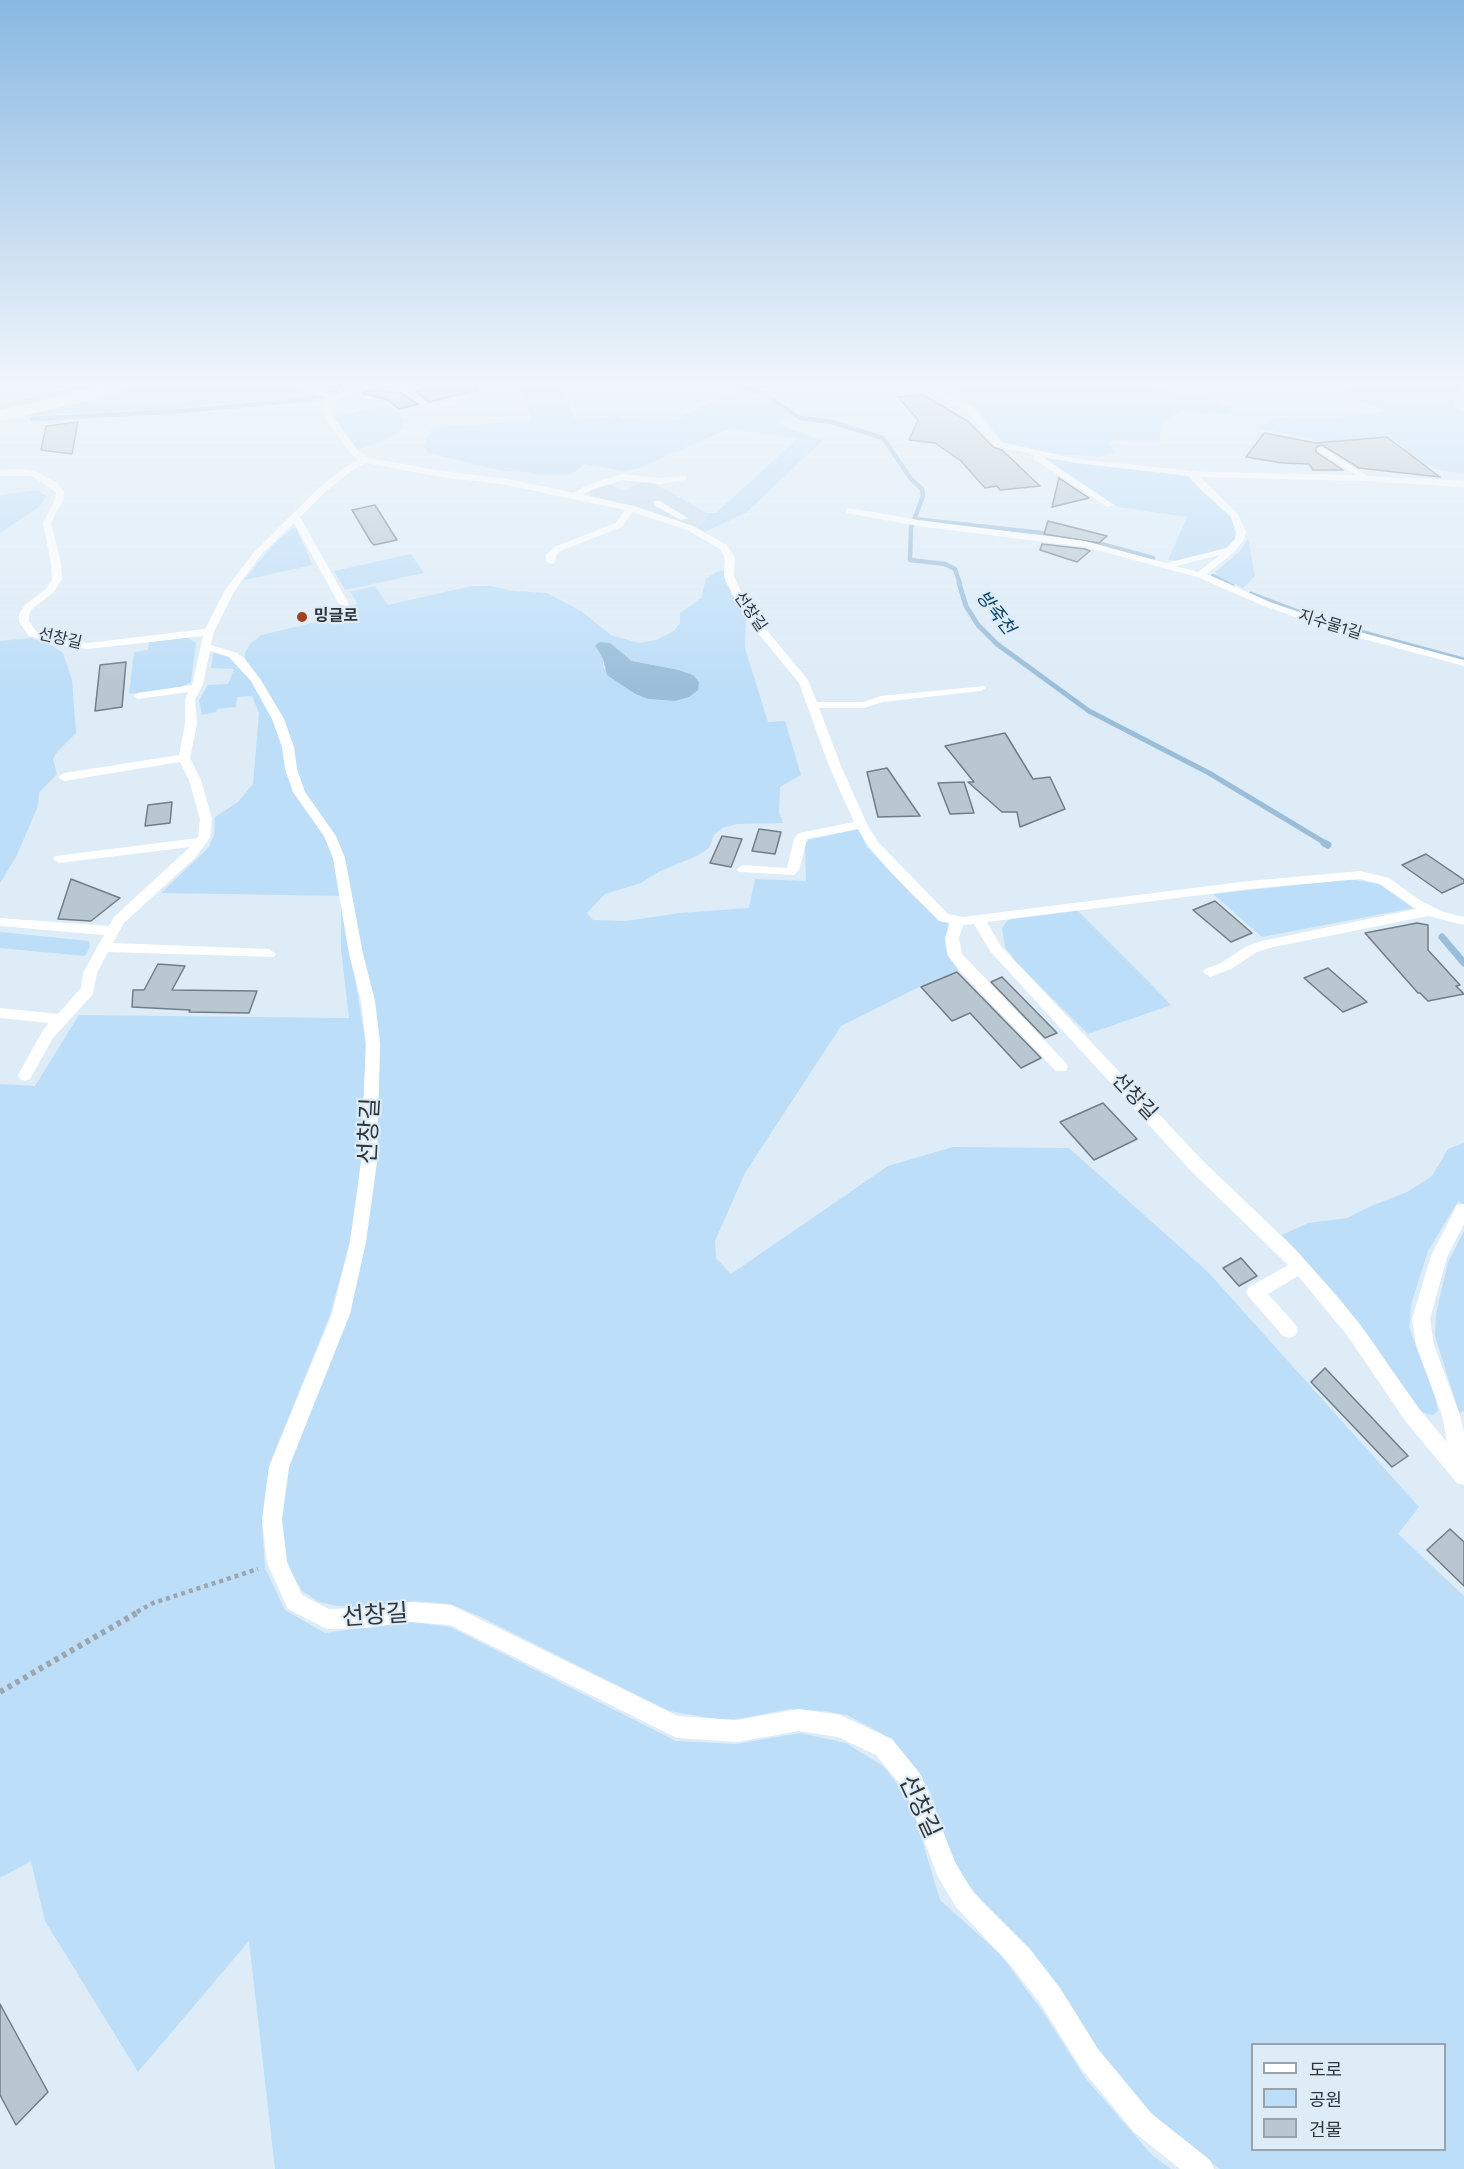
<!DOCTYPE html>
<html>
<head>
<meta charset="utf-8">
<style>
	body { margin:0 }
	#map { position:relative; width:1464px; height:2169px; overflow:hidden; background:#deecf7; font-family:"Fira Sans Condensed","Noto Sans KR",sans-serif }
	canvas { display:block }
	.legend { position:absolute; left:1251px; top:2043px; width:195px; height:108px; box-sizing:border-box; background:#deecf7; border:2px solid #99a3ac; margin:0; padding:8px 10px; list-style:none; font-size:18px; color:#31363b }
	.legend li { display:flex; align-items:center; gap:12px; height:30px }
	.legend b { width:30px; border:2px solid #99a3ac }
</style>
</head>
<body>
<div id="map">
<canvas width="1464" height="2169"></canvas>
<ul class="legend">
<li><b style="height:8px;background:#fff"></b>도로</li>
<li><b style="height:16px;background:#bddef8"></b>공원</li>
<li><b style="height:16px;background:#b9c7d1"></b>건물</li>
</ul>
</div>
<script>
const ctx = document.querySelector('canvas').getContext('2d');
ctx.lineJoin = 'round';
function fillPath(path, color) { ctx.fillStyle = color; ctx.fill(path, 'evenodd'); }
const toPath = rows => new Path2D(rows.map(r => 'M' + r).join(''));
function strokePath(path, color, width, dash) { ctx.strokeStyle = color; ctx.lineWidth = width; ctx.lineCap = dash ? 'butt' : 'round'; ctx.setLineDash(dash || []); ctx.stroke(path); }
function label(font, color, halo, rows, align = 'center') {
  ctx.font = font + ' "Fira Sans Condensed","Noto Sans KR",sans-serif'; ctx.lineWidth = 4.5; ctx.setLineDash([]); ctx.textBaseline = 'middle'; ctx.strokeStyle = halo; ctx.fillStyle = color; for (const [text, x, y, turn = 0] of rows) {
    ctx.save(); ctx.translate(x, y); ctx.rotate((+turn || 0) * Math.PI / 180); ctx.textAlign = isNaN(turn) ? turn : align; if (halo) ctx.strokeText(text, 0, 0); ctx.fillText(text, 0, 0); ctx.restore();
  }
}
fillPath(toPath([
	[648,480,707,513,705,522,696,527,636,507,590,496,589,491,609,484,624,490]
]), '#cadeee');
fillPath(toPath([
	[88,382,93,382,95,386,0,410,0,404,70,389],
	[146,382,273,382,320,395,173,409,22,416,98,398],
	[517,382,559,382,576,420,617,416,630,419,675,420,742,387,768,398,794,418,780,420,780,423,786,427,822,441,747,512,705,532,696,527,705,522,707,513,716,513,798,438,728,429,637,469,622,471,585,464,570,475,536,475,529,472,503,471,429,453,423,446,433,427,532,421],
	[962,382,1116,382,1206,397,1232,408,1232,412,1227,415,1180,411,1162,423,1160,439,1157,441,1113,440,1109,443,1114,452,1100,457,1045,453,1002,442,980,412,961,396],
	[1363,382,1464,382,1464,388,1458,392,1452,406,1464,411,1464,473,1441,471,1431,465,1375,459,1371,451,1406,448,1389,436,1349,440,1326,447,1310,438,1257,428,1276,417,1323,419,1387,411,1339,392],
	[377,407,390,408,398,412,404,420,403,428,392,437,358,450,334,417],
	[1044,458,1186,475,1230,514,1237,530,1236,538,1224,550,1177,561,1168,560,1187,517,1118,507],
	[37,490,46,496,40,506,0,533,0,495],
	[293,528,296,528,313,565,244,580,275,543],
	[1248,539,1255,576,1243,588,1219,577,1215,572,1240,551],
	[411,554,424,573,345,590,334,571],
	[724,570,725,581,746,614,745,648,768,722,785,721,801,775,780,787,779,813,783,823,737,824,722,828,714,835,709,848,697,856,658,872,641,883,605,894,587,913,593,920,626,921,680,913,749,908,755,879,806,881,805,844,808,840,858,829,867,847,913,896,942,922,948,923,945,945,947,955,959,971,919,987,841,1026,745,1173,715,1241,716,1258,731,1274,888,1166,953,1147,1069,1148,1208,1272,1419,1507,1398,1534,1464,1596,1464,2169,1220,2169,1146,2111,955,1867,929,1789,907,1758,881,1733,847,1715,824,1711,790,1709,727,1721,669,1711,479,1616,450,1604,415,1601,363,1607,337,1606,319,1602,302,1591,290,1570,282,1546,282,1513,289,1464,376,1161,380,1052,374,1000,361,953,344,858,304,790,296,769,245,660,245,653,250,644,261,635,338,617,334,610,358,604,350,592,375,586,388,605,471,586,491,586,513,591,547,593,581,611,611,635,639,643,656,640,674,631,680,623,680,613,701,598,706,579,716,572],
	[609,643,632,661,679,670,693,675,675,701,648,699,634,694,603,667,603,659,595,645],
	[1252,2044,1444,2044,1444,2150,1252,2150],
	[31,638,48,643,63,653,72,680,76,733,57,752,53,759,57,774,39,793,38,806,16,857,0,883,0,641],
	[181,638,188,638,196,643,191,682,181,687,129,694,134,652,148,650,149,642],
	[214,650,231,657,249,677,273,716,284,749,294,793,326,839,336,860,366,1046,360,1185,349,1245,330,1315,270,1463,262,1523,265,1568,285,1610,325,1633,407,1621,450,1627,676,1741,736,1744,800,1733,846,1743,883,1766,910,1800,940,1900,1001,1955,1045,2015,1086,2079,1152,2155,1171,2169,275,2169,249,1941,138,2072,45,1921,31,1861,0,1878,0,1084,35,1086,79,1015,349,1018,341,949,341,896,161,893,209,847,214,835,215,817,238,802,253,784,259,713,252,696,237,697,236,707,217,709,216,712,202,715,199,700,208,685,228,684,234,669,211,668],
	[1350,879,1379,884,1413,908,1262,937,1213,894],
	[1077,910,1149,982,1171,1005,1088,1034,1016,962,1005,947,1002,928,1008,920,1021,916],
	[0,932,89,941,90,947,85,956,0,948],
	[1464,1143,1464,1205,1458,1201,1428,1251,1412,1301,1409,1327,1435,1397,1438,1411,1433,1415,1423,1413,1414,1404,1373,1342,1339,1298,1282,1235,1308,1223,1347,1218,1371,1206,1407,1192,1432,1176,1448,1149],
	[1464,1231,1464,1411,1459,1413,1435,1336,1436,1314,1448,1262]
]), '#bddef8');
fillPath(toPath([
	[600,642,610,643,632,661,679,670,693,675,699,682,698,690,689,697,675,701,648,699,635,694,607,675,603,659,595,645]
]), '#9abeda');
strokePath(toPath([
	[729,382,766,395,800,418,832,422,883,438,911,479,922,489,923,496,911,528,910,560,945,564,955,569,960,584],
	[32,419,183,411,311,399,334,392,342,382],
	[914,519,1052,534],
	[1082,539,1153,558],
	[1213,576,1228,584]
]), '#9abeda', 4.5);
strokePath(toPath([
	[959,583,966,606,978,625,997,644,1089,711,1209,773,1327,844],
	[1226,583,1232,586],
	[1251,594,1301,613],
	[1338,626,1464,660]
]), '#9abeda', 5);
strokePath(toPath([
	[1324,843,1328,845],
	[1442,937,1464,963]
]), '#9abeda', 7);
const building = toPath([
	[437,382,477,382,478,390,429,402,417,392,437,382],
	[369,390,401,393,418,404,399,409,388,400,362,393,369,390],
	[922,394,969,422,993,447,1002,450,1040,486,1000,490,997,486,985,488,961,461,935,443,909,440,918,420,898,397,922,394],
	[78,422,72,454,41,450,46,426,78,422],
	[1264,433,1316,443,1387,437,1440,477,1359,468,1322,445,1316,447,1316,452,1343,470,1313,470,1309,464,1282,463,1246,457,1264,433],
	[1059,478,1089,498,1052,507,1059,478],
	[375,505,397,540,374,545,371,542,352,510,375,505],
	[1048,521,1107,536,1099,543,1044,534,1048,521],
	[1042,544,1085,549,1090,551,1077,562,1040,550,1042,544],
	[126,662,122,707,95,711,100,665,126,662],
	[1005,733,1033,779,1050,777,1065,809,1020,827,1017,812,1002,812,968,782,974,782,945,746,1005,733],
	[887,768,920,816,878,817,867,772,887,768],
	[964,782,974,813,950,814,938,783,964,782],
	[172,802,170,823,145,826,148,805,172,802],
	[759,829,781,832,775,854,752,851,759,829],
	[722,836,742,839,731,867,710,863,722,836],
	[1426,854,1464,880,1464,883,1442,893,1402,865,1426,854],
	[71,879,120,898,91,921,58,919,71,879],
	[1215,901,1252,933,1231,942,1193,910,1215,901],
	[1417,923,1428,925,1428,950,1460,985,1456,986,1464,994,1428,1001,1420,993,1418,993,1365,933,1417,923],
	[158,964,185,966,172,990,257,991,249,1013,189,1012,190,1010,132,1007,133,990,144,990,158,964],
	[1328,968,1367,1002,1343,1012,1304,978,1328,968],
	[957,972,1041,1058,1021,1068,970,1013,952,1021,921,987,957,972],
	[1002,977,1057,1033,1045,1038,991,982,1002,977],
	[1103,1103,1137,1139,1094,1160,1060,1122,1103,1103],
	[1241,1258,1257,1276,1239,1286,1223,1268,1241,1258],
	[1325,1368,1408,1456,1392,1467,1311,1382,1325,1368],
	[1450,1529,1464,1542,1464,1586,1427,1550,1450,1529],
	[0,2004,48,2092,16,2125,0,2095,0,2004]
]);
fillPath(building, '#b9c7d1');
strokePath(building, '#717e88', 1.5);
strokePath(toPath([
	[137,1612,153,1603,258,1569]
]), '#9ba6af', 4.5, [4, 4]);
strokePath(toPath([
	[0,1692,140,1611]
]), '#9ba6af', 6, [4.5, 4.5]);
fillPath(toPath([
	[274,382,308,386,334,396,368,384,410,387,425,382,435,382,412,392,429,404,452,401,456,403,427,408,402,391,369,388,334,401,331,410,335,420,357,450,368,458,442,471,507,479,574,493,585,486,622,474,659,478,686,476,686,480,659,484,623,480,591,490,583,495,634,506,693,526,727,545,735,558,734,576,742,594,765,628,808,680,817,702,863,702,881,696,985,686,986,688,981,691,883,702,864,708,819,708,841,766,867,824,878,842,948,914,963,917,1249,881,1360,871,1389,878,1421,901,1444,912,1464,917,1464,925,1428,916,1269,948,1257,952,1231,969,1210,977,1203,972,1205,969,1221,963,1247,946,1262,941,1416,909,1380,884,1360,879,1249,889,987,922,1000,945,1203,1161,1295,1249,1328,1286,1359,1323,1420,1410,1447,1442,1442,1415,1416,1345,1412,1319,1431,1256,1457,1205,1464,1204,1464,1224,1447,1257,1430,1319,1434,1345,1460,1415,1464,1433,1464,1485,1457,1483,1406,1422,1347,1335,1298,1276,1268,1294,1295,1324,1298,1330,1295,1336,1289,1338,1283,1336,1249,1297,1246,1292,1249,1287,1288,1265,1191,1171,990,951,974,924,963,925,959,938,962,954,1066,1063,1068,1067,1066,1071,1056,1071,959,970,948,955,945,938,950,923,939,921,890,871,869,847,858,829,807,839,799,870,794,875,739,872,737,869,743,865,787,868,794,839,799,833,854,822,829,766,799,683,757,632,732,594,724,576,725,558,720,549,687,530,632,512,622,527,560,551,556,556,554,563,551,564,546,561,546,555,554,547,616,523,625,510,507,485,442,477,366,463,351,471,326,491,300,517,349,604,347,606,339,604,294,523,261,555,235,590,214,632,211,645,237,653,245,659,261,680,284,719,294,747,297,769,305,792,336,836,345,858,363,954,375,1001,380,1043,377,1162,366,1242,350,1314,289,1467,282,1520,287,1562,302,1595,329,1609,366,1608,410,1602,451,1605,678,1716,737,1720,799,1709,840,1715,892,1739,921,1775,955,1862,972,1891,1030,1949,1060,1988,1098,2049,1152,2114,1210,2160,1214,2169,1180,2169,1134,2132,1080,2067,1042,2006,1012,1967,956,1907,938,1877,905,1790,876,1755,838,1737,799,1731,737,1742,677,1738,450,1625,410,1622,366,1628,327,1629,288,1609,267,1563,262,1520,269,1467,332,1314,350,1242,361,1162,366,1043,361,1001,349,954,333,858,324,836,293,792,285,769,282,747,272,719,251,681,229,657,210,651,203,684,195,700,197,724,190,758,201,780,212,819,210,838,195,858,124,923,113,943,269,949,276,954,274,957,108,952,97,973,93,994,53,1038,30,1079,25,1081,20,1079,18,1075,43,1030,49,1023,0,1018,0,1008,58,1014,81,988,83,973,104,935,0,926,0,918,109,926,114,917,190,847,59,863,53,859,55,856,198,838,200,819,189,780,180,762,64,781,58,777,64,773,179,755,185,724,185,700,188,692,138,699,133,696,138,693,192,685,203,636,88,649,69,647,29,636,19,622,19,614,25,605,47,588,52,579,51,563,43,523,55,500,56,492,32,476,0,476,0,470,21,469,37,472,56,482,64,491,63,500,51,523,61,563,62,579,54,592,32,609,29,614,29,622,37,632,70,641,88,643,205,629,225,590,255,551,320,487,345,467,359,460,351,454,327,420,323,410,327,398,274,382],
	[910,382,919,382,971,406,1001,442,1076,459,1202,472,1356,475,1318,451,1317,449,1321,447,1367,476,1464,481,1464,487,1365,481,1200,477,1238,514,1246,532,1244,540,1234,552,1207,574,1270,602,1348,629,1464,660,1464,666,1341,633,1264,606,1197,577,1085,547,918,526,846,513,846,509,849,508,918,520,1085,541,1166,563,1227,548,1235,539,1236,532,1231,517,1199,488,1190,476,1076,463,1041,456,1114,505,1107,507,1034,459,1033,457,1036,455,995,446,965,410,910,382],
	[1220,555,1198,572,1176,566,1220,555],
	[654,501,660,501,688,518,681,520,654,505,654,501]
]), '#fff');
fillPath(toPath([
	[114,382,138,382,136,385,92,400,0,421,0,411,81,392,114,382]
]), '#fff');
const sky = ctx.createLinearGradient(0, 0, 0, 685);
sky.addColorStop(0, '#89b8e2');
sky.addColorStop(0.56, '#f0f6fb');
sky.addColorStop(1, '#f0f6fb00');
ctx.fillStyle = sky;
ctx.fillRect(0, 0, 1464, 685);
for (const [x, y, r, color] of [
	[302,617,6,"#a63e20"]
]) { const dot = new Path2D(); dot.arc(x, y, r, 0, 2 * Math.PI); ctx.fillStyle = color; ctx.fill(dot); strokePath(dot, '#deecf7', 2); }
label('16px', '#31363b', '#deecf7', [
	["선창길",750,612,55],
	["지수물1길",1330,625,17],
	["선창길",60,639,13]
]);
label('bold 16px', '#31363b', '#deecf7', [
	["밍글로",314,617]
], 'left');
label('italic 18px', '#054569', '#deecf7', [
	["방죽천",995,613,52]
]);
label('20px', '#31363b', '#deecf7', [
	["선창길",1134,1097,47]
]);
label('24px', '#31363b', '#deecf7', [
	["선창길",370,1131,-87],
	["선창길",375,1616,-4],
	["선창길",919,1807,65]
]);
</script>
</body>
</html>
